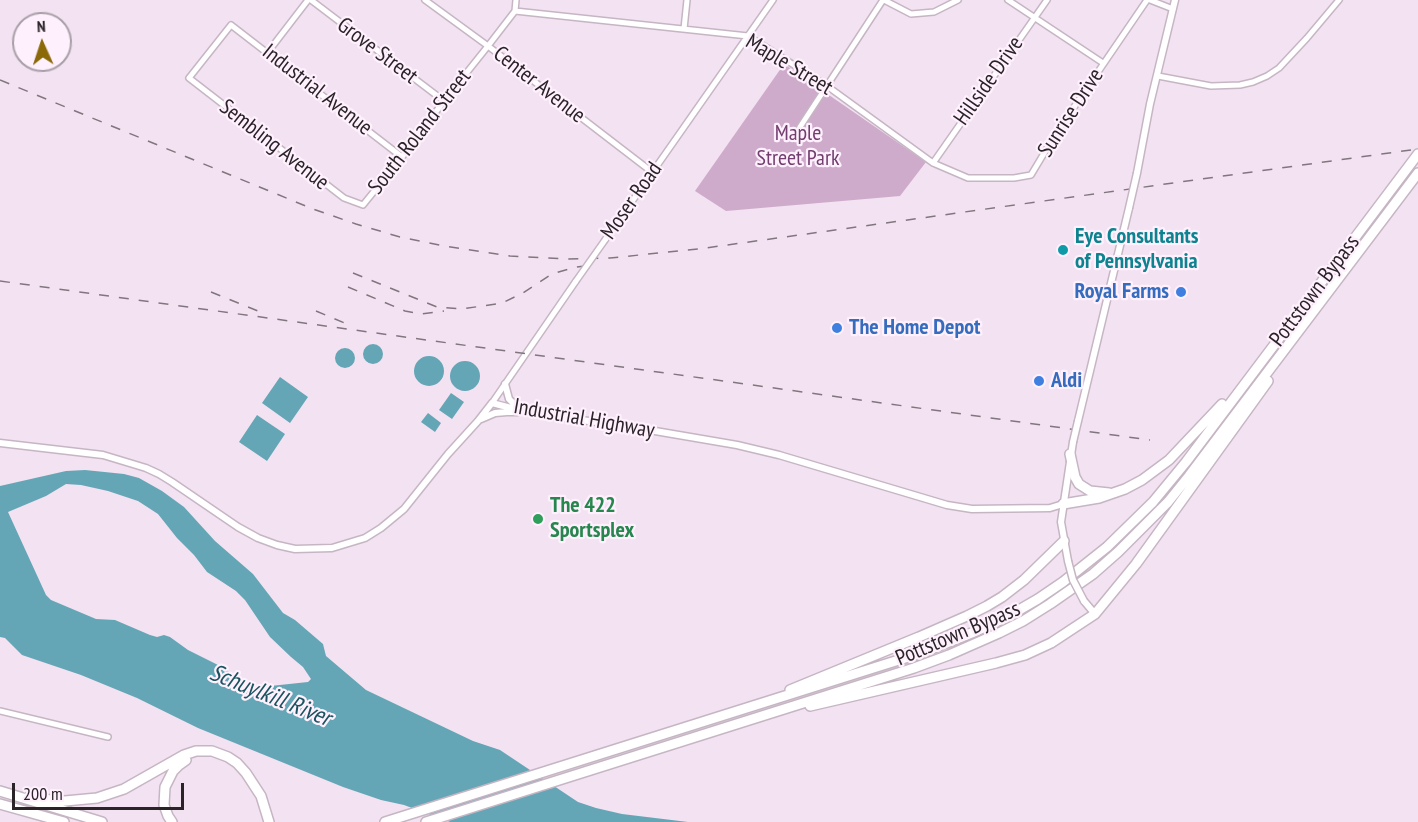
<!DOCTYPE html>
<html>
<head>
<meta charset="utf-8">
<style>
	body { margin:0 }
	#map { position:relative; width:1418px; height:822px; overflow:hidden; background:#f3e2f1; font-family:"PT Sans Narrow",sans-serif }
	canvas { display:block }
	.north { position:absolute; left:12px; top:12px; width:60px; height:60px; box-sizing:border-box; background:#fef1fd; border:2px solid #a99fa8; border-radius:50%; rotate:357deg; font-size:16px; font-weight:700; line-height:24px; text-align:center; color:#2a2429 }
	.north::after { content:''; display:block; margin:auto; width:21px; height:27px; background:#8b6909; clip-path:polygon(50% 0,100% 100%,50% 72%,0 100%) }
	.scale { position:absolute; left:12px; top:783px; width:172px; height:27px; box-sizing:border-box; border:3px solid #2a2429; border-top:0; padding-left:8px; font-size:18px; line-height:21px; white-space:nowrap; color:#2a2429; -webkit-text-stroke:4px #fef1fd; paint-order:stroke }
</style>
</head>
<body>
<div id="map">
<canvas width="1418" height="822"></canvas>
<div class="north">N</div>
<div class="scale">200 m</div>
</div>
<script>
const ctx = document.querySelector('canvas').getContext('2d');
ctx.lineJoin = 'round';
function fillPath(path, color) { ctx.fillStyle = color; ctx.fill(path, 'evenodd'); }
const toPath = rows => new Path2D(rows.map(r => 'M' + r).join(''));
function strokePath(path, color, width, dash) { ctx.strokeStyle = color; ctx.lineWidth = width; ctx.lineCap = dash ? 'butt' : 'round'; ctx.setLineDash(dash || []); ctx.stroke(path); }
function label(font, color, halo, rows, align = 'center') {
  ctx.font = font + ' "PT Sans Narrow",sans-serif'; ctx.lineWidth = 4.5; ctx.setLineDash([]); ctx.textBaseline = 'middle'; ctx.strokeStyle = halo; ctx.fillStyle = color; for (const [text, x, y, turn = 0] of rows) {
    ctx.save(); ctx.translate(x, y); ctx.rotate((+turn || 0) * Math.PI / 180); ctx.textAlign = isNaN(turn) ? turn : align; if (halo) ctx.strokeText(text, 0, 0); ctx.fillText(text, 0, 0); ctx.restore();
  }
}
fillPath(toPath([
	[784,64,926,162,900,196,726,211,695,191]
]), '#ceaacb');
fillPath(toPath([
	'363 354a10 10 0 1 1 20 0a10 10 0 1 1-20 0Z',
	'335 358a10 10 0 1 1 20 0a10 10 0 1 1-20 0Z',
	'414 371a15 15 0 1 1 30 0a15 15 0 1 1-30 0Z',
	'450 376a15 15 0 1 1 30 0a15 15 0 1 1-30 0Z',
	[280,377,308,397,290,423,262,403],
	[451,393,464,402,452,419,439,410],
	[428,413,441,423,435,432,421,422],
	[257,415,285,434,267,461,239,442],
	[85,470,124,474,139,478,162,491,184,507,215,541,253,574,283,613,295,620,323,644,326,656,366,690,473,741,500,750,578,802,596,808,622,814,688,822,450,822,404,805,381,800,343,787,198,728,137,698,81,675,22,655,5,638,0,637,0,486,66,471],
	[66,484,81,485,108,491,138,501,158,514,177,538,194,555,207,572,236,591,245,600,270,637,291,657,303,667,311,679,308,682,261,687,237,677,222,667,188,650,170,637,164,635,157,637,150,635,115,620,96,619,51,600,46,595,8,512,46,496]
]), '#64a6b6');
const minor = toPath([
	[311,0,444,101],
	[425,0,488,46,652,172],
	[884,0,911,14,934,12,958,0],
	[1008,0,1103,63],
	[1150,0,1173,9],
	[515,11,748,36,827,86,933,163,968,178,1014,178,1031,175,1055,135,1147,0],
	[684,29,687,0],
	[268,52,308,0],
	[1158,76,1211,86,1240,85,1253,82,1267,76,1279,68,1307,38,1339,0],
	[800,127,883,0],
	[402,157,231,25,189,78,344,198,363,205,402,157,444,101,488,46,515,11,516,0],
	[933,163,1047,0],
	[605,240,773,0],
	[492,403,576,281],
	[0,711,108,737]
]);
const tertiary = toPath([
	[1137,173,1150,104,1175,0],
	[505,384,509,399,514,404,519,407],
	[481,419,495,413,507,412,518,412],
	[1078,421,1129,208],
	[0,443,103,455,146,468,159,474,172,482,238,527,258,538,277,545,295,549,332,548,365,538,381,528,404,509,448,454,478,421,492,403,534,414,620,425,737,445,779,455,947,505,972,509,1050,508,1063,504],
	[1068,561,1061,522,1073,442],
	[1084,601,1095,614]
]);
const motorway = toPath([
	[1070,454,1075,477,1079,484,1090,491,1109,493],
	[1063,504,1099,498,1125,489,1142,480,1169,460,1222,404],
	[790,690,919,637,967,616,987,606,1002,597,1024,580,1064,541],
	[810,706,996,663,1025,655,1051,643,1095,614,1136,564,1268,381],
	[0,791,102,822],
	[27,798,65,801,97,798,124,789,184,755,196,751,212,751,228,757,237,763,246,773,261,796,269,822],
	[0,804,64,822],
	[172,822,168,816,164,805,165,787,173,771,179,765,186,760],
	[385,822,921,653,974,632,1007,617,1038,599,1063,582,1107,547,1153,502,1186,462,1418,154],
	[426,822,914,668,949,655,999,633,1023,621,1050,604,1093,574,1118,552,1168,502,1189,476,1418,173]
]);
strokePath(minor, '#c6b6c4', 8);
strokePath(tertiary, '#c6b6c4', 9);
strokePath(motorway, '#c6b6c4', 12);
strokePath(minor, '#fff', 5);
strokePath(tertiary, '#fff', 6);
strokePath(motorway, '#fff', 9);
strokePath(toPath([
	[0,80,313,209,356,224,400,237,444,246,510,256,566,259,610,258,698,249,1418,149],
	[353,273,437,307,462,309,502,303,523,293,552,274,576,267,585,266],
	[0,281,1150,440],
	[348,287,405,311,420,314,444,311],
	[211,292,258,311],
	[316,311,347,324]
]), '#81767f', 1.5, [10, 10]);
const minorBridge = toPath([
	[576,281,605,240]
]);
const tertiaryBridge = toPath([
	[1129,208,1137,173],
	[1073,442,1078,421],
	[1068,561,1073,580,1084,601]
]);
strokePath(minorBridge, '#c6b6c4', 8, []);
strokePath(tertiaryBridge, '#c6b6c4', 9, []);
strokePath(minorBridge, '#fff', 5);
strokePath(tertiaryBridge, '#fff', 6);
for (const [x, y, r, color] of [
	[1063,250,6,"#0f9aa8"],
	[1181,292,6,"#3f7fe0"],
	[837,328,6,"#3f7fe0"],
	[1039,381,6,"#3f7fe0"],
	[538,519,6,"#2e9e5b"]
]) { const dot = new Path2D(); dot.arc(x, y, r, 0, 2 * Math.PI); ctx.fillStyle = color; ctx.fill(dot); strokePath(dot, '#fef1fd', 2); }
label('22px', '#2a2429', '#fef1fd', [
	["Grove Street",377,51,37],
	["Maple Street",789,65,31],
	["Hillside Drive",989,81,-55],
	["Center Avenue",539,85,38],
	["Industrial Avenue",317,90,38],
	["Sunrise Drive",1071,113,-57],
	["South Roland Street",420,132,-52],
	["Sembling Avenue",274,145,38],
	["Moser Road",632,201,-55],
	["Pottstown Bypass",1315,291,-53],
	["Industrial Highway",584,419,10],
	["Pottstown Bypass",958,634,-23]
]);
label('22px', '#723d6f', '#fef1fd', [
	["Maple",798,134],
	["Street Park",798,159]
]);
label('bold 22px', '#0d838f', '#fef1fd', [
	["Eye Consultants",1075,237],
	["of Pennsylvania",1075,262]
], 'left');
label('bold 22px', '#366cbe', '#fef1fd', [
	["Royal Farms",1169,292,"right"],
	["The Home Depot",849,328],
	["Aldi",1051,381]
], 'left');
label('bold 22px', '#27864d', '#fef1fd', [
	["The 422",550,506],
	["Sportsplex",550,531]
], 'left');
label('italic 24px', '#1a535f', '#fef1fd', [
	["Schuylkill River",270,696,22]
]);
</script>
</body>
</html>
